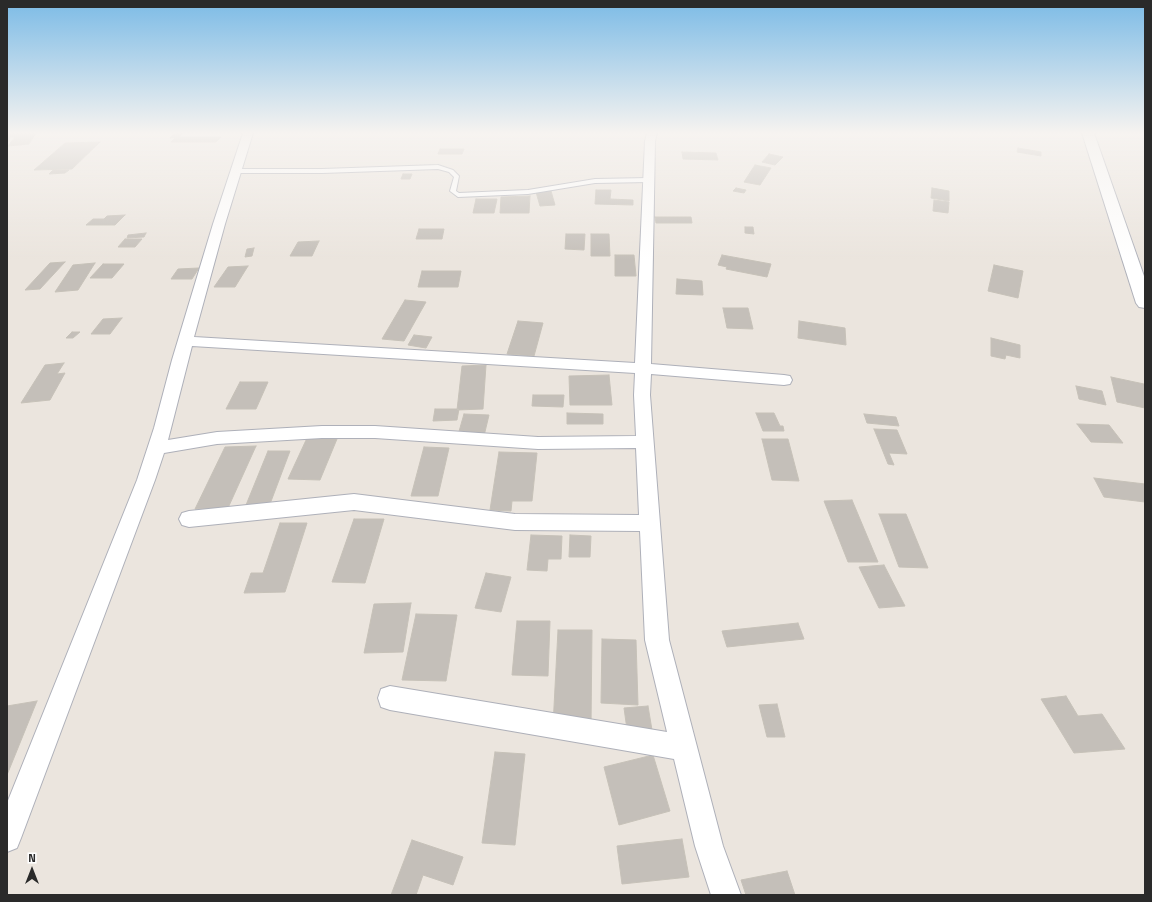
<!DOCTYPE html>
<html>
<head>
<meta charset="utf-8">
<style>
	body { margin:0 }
	#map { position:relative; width:1152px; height:902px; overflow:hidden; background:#ebe5de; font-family:"Titillium Web",sans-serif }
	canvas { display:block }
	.frame { position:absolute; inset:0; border:8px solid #2a2a2a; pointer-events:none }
	.north { position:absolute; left:12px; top:850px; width:40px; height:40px; -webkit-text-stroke:3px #fff; paint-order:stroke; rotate:0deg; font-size:11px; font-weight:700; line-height:16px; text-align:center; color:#2a2a2a }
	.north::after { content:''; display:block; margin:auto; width:14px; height:18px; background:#2a2a2a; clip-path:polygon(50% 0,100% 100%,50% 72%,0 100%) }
</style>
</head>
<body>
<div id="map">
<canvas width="1152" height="902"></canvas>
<div class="frame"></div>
<div class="north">N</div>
</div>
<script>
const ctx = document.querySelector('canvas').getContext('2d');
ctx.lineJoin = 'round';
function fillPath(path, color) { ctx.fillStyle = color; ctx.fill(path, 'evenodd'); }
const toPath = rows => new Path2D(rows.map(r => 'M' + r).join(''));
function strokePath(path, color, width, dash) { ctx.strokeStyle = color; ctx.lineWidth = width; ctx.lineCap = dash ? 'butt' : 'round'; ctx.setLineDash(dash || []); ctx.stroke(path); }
const building = toPath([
	[7,133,36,133,29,144,8,146,15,137,11,137,7,143,7,133],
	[176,133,183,133,179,137,221,137,216,142,171,142,175,138,170,138,176,133],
	[100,142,72,169,34,170,65,143,100,142],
	[1018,148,1041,152,1041,156,1017,152,1018,148],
	[440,149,464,149,462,154,438,154,440,149],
	[682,152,716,153,718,160,683,159,682,152],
	[769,154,783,157,775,165,762,162,769,154],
	[755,165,771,168,760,185,744,182,755,165],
	[53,170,69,170,65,173,49,174,53,170],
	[403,174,412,174,410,179,401,179,403,174],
	[736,188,746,190,744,193,733,191,736,188],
	[932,188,949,191,949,201,931,198,932,188],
	[596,190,611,190,610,199,633,200,633,205,595,204,596,190],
	[551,191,555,205,540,206,536,192,551,191],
	[530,196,529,213,500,213,501,197,530,196],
	[476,199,497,199,494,213,473,213,476,199],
	[934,200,949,202,948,213,933,211,934,200],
	[125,215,115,225,86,225,93,219,104,219,107,216,125,215],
	[655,217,691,217,692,223,656,223,655,217],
	[745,227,753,227,754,234,745,233,745,227],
	[419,229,444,229,442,239,416,239,419,229],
	[146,233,144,237,127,238,128,235,146,233],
	[566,234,585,234,584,250,565,249,566,234],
	[591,234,609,234,610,256,591,256,591,234],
	[125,239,142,239,135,247,118,247,125,239],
	[319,241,312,256,290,256,298,242,319,241],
	[254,248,252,256,245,257,247,249,254,248],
	[615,255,634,255,636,276,615,276,615,255],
	[722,255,771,264,767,277,726,269,727,267,718,265,722,255],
	[65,262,40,289,25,290,50,263,65,262],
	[95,263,78,290,55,292,73,265,95,263],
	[103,264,124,264,112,278,90,278,103,264],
	[994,265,1023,271,1018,298,988,291,994,265],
	[248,266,235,287,214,287,228,267,248,266],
	[199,268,192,279,171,279,178,269,199,268],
	[422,271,461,271,458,287,418,287,422,271],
	[677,279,702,281,703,295,676,294,677,279],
	[405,300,426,302,404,341,382,339,405,300],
	[723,308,748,308,753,329,727,328,723,308],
	[122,318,110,334,91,334,103,319,122,318],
	[518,321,543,323,534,356,507,354,518,321],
	[799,321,845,328,846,345,798,338,799,321],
	[72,332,80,332,73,338,66,338,72,332],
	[414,335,432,337,426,348,408,345,414,335],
	[991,338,1020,345,1020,358,1006,355,1005,359,991,356,991,338],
	[64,363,57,374,65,373,50,400,21,403,45,365,64,363],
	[486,365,483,409,457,410,462,366,486,365],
	[609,375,612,405,570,405,569,376,609,375],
	[1111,377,1144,384,1145,408,1117,402,1111,377],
	[240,382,268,382,256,409,226,409,240,382],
	[1076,386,1102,391,1106,405,1079,399,1076,386],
	[533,395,564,395,563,407,532,406,533,395],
	[435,409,459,409,457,420,433,421,435,409],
	[567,413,603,414,603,424,567,424,567,413],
	[756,413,774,413,780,426,783,426,784,431,763,431,756,413],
	[464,414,489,415,484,436,458,435,464,414],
	[864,414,896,417,899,426,867,423,864,414],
	[1077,424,1109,425,1123,443,1091,442,1077,424],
	[874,429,897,430,907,454,889,453,894,465,888,464,874,429],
	[307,438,337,439,320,480,288,479,307,438],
	[762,439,788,439,799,481,772,480,762,439],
	[256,446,228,508,195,509,225,447,256,446],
	[424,447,449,448,438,496,411,496,424,447],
	[268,451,290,451,270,504,246,505,268,451],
	[499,452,537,453,532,501,512,501,511,511,490,510,499,452],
	[1094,478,1145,484,1145,502,1104,497,1094,478],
	[852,500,878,562,848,562,824,501,852,500],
	[879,514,906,514,928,568,899,567,879,514],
	[354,519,384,519,365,583,332,582,354,519],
	[280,523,307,523,285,592,244,593,251,573,263,573,280,523],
	[531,535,562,536,561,559,548,559,547,571,527,570,531,535],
	[570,535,591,536,590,557,569,557,570,535],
	[884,565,905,606,879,608,859,567,884,565],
	[486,573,511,577,501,612,475,608,486,573],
	[411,603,403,652,364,653,374,604,411,603],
	[416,614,457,615,446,681,402,680,416,614],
	[517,621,550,621,548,676,512,675,517,621],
	[798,623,804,639,727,647,722,631,798,623],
	[558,630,592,630,591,727,553,726,558,630],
	[602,639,636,640,638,705,601,703,602,639],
	[1066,696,1078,716,1102,714,1125,749,1074,753,1041,699,1066,696],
	[37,701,7,775,7,706,37,701],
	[777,704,785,737,767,737,759,705,777,704],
	[648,706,654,742,629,744,624,708,648,706],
	[495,752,525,754,515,845,482,843,495,752],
	[653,755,670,811,619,825,604,767,653,755],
	[682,839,689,877,622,884,617,846,682,839],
	[412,840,463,857,453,885,423,875,416,895,391,895,412,840],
	[787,871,795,895,746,895,741,880,787,871]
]);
fillPath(building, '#c4bfb9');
strokePath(building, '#c6c1b8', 1);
const service = toPath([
	[438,165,453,170,459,176,456,191,459,193,528,190,595,179,649,178,652,180,649,182,595,183,528,194,458,197,450,191,454,177,449,172,438,169,322,173,236,173,233,171,236,169,322,169,438,165]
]);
const minor = toPath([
	[243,133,253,133,225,224,194,337,635,363,645,141,647,133,657,133,655,141,651,364,784,375,790,376,792,380,790,384,784,385,651,374,650,395,669,640,723,846,741,895,711,895,695,846,674,759,390,710,381,707,378,698,381,689,390,686,667,732,645,640,640,531,515,530,354,510,189,527,182,525,179,519,182,513,189,511,354,494,515,514,639,515,636,448,538,449,375,438,322,438,217,444,164,453,155,480,21,838,17,848,7,852,7,803,137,480,154,428,172,360,213,224,243,133],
	[192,346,635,373,634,395,636,436,538,437,375,426,322,426,217,432,168,440,192,346]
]);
const tertiary = toPath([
	[1082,133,1094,133,1145,279,1145,308,1139,307,1136,303,1082,133]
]);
strokePath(service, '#aeb0b9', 2);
strokePath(minor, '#aeb0b9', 2);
strokePath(tertiary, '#aeb0b9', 2);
fillPath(service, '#fff');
fillPath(minor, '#fff');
fillPath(tertiary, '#fff');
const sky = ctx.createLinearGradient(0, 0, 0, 260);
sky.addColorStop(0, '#7cbbe6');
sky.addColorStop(0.51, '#f6f3f0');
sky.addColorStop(1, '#f6f3f000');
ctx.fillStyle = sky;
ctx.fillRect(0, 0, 1152, 260);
</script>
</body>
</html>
